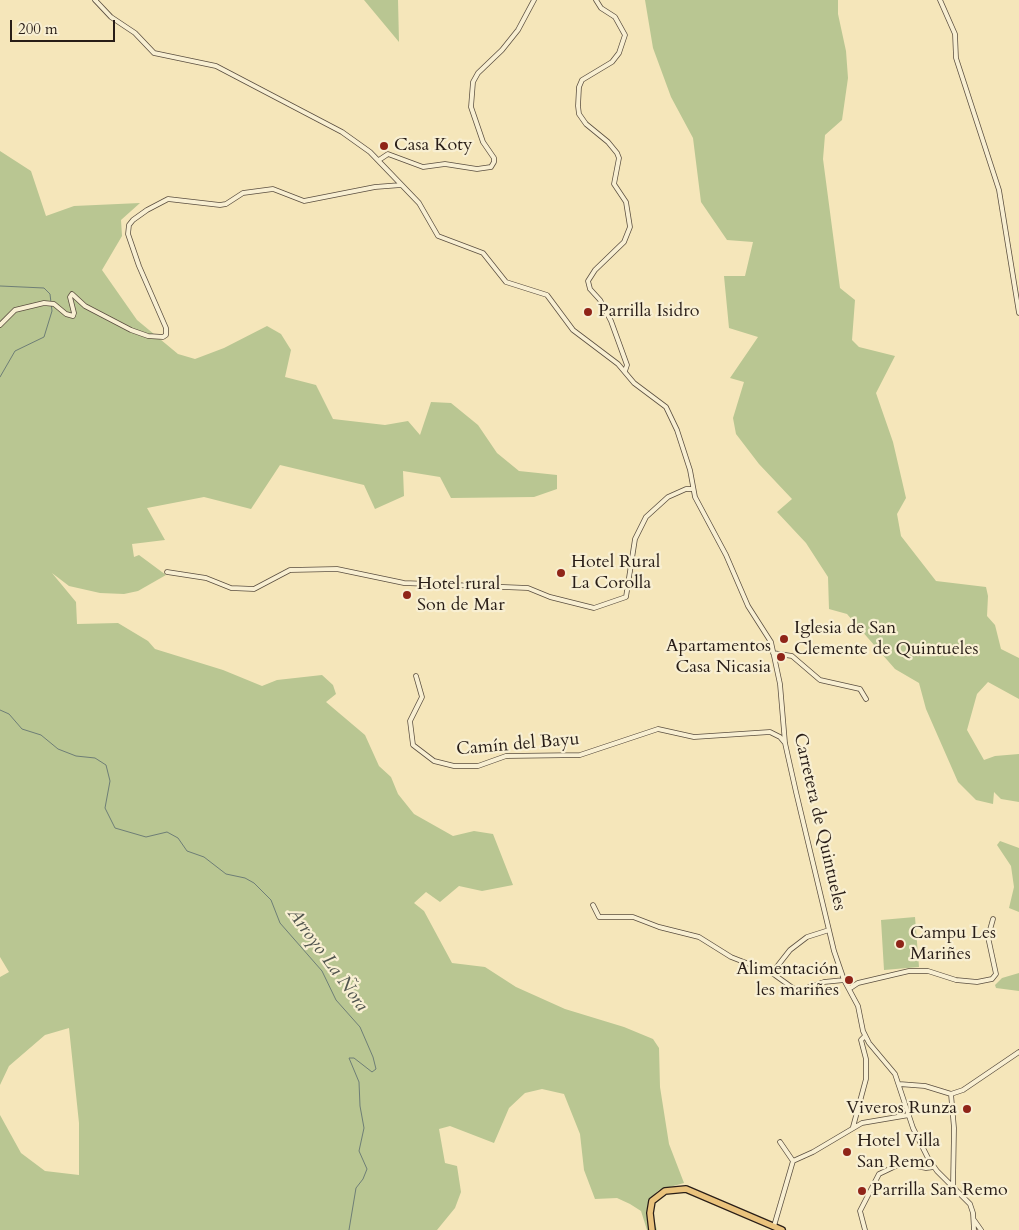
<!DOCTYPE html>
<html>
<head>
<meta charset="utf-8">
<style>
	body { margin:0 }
	#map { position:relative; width:1019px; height:1230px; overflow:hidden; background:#f5e6ba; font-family:Cardo,serif }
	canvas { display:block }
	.scale { position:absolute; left:10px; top:20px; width:105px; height:22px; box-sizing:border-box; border:2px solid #281d17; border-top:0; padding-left:6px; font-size:15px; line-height:18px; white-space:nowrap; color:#281d17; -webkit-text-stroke:4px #f8efd2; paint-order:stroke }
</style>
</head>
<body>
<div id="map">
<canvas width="1019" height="1230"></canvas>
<div class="scale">200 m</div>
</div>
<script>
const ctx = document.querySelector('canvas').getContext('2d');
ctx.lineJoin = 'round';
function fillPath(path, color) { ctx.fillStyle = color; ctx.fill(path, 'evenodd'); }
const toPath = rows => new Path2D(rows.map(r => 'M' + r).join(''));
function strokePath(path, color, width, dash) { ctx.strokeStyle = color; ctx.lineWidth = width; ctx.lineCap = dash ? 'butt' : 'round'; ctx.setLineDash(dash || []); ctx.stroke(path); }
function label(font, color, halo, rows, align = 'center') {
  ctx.font = font + ' Cardo,serif'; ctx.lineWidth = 4.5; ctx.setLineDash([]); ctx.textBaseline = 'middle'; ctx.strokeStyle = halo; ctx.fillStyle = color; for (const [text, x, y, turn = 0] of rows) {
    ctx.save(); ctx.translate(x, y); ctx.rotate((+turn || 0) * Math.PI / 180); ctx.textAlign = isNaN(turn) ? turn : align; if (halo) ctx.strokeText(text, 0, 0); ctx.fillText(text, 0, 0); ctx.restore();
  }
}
fillPath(toPath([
	[364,0,398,0,399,42],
	[645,0,838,0,838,14,846,51,848,78,842,120,825,135,823,159,840,288,855,300,852,340,859,347,895,356,876,393,893,442,906,498,897,514,901,536,936,581,986,587,988,596,987,616,995,625,1001,649,1019,658,1019,699,988,682,977,694,967,730,984,760,995,756,1019,754,1019,802,1001,799,994,792,993,804,976,800,958,782,926,709,919,683,895,669,847,614,829,609,828,577,806,543,777,512,792,499,759,464,736,434,733,418,744,382,730,378,758,337,729,328,724,276,745,276,753,242,727,240,701,202,693,138,671,97,653,48],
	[0,151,31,171,46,216,74,206,140,203,121,220,122,236,102,270,137,320,178,354,195,359,224,348,267,326,281,334,291,350,285,377,316,385,333,419,385,425,408,421,420,435,431,402,451,403,478,425,497,453,519,471,557,475,557,489,534,497,451,498,440,477,403,471,404,496,375,509,364,485,280,465,251,509,204,497,147,508,165,540,132,544,134,557,139,555,166,575,138,591,124,594,100,593,69,586,52,573,76,602,77,624,118,623,148,641,155,649,223,670,262,686,277,680,322,675,333,685,336,694,326,702,365,735,379,766,391,777,398,794,414,814,453,836,474,831,493,834,513,885,482,891,459,886,440,902,426,892,414,903,424,911,452,963,485,967,516,987,565,1009,624,1027,653,1039,659,1048,660,1087,669,1144,684,1183,659,1190,648,1200,657,1230,647,1230,641,1211,630,1204,617,1198,595,1199,584,1170,580,1134,564,1094,542,1089,525,1093,509,1108,494,1143,450,1126,439,1129,445,1163,457,1166,461,1192,455,1208,437,1230,0,1230,0,1115,21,1153,45,1171,79,1175,79,1123,69,1028,45,1035,9,1066,0,1085,0,977,9,972,0,957],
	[1000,841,1019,848,1019,912,1009,908,1014,887,1011,866,997,845],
	[915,917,919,967,884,970,881,920],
	[1019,973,1019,991,996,988,995,985,1002,978]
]), '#b9c692');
strokePath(toPath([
	[0,286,44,288,50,294,52,311,44,337,15,351,0,377],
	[0,710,9,714,22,729,41,735,58,749,76,756,95,758,106,765,110,781,105,808,115,828,146,837,167,832,178,838,187,851,204,857,226,874,245,878,254,883,271,900,280,923,322,971,336,1000,360,1027,373,1057,376,1069,372,1072,354,1058,349,1058,359,1082,360,1106,364,1128,359,1151,367,1169,363,1179,356,1188,349,1230]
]), '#6e7e76', 1);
const minor = toPath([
	[95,0,111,17,135,33,154,53,216,66,342,132,370,152,419,203,438,236,483,253,506,282,547,295,573,330,618,364,634,383,666,407,677,430,690,470,695,497,726,555,748,606,771,642,780,684,785,743,796,792,834,951,844,980,858,1006,863,1031,869,1043,895,1074,913,1128,928,1158,937,1171,970,1204,973,1213,974,1230],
	[596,0,601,8,615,17,625,35,619,53,612,62,582,80,579,87,578,106,579,114,586,124,608,142,617,153,619,158,614,184,626,202,630,227,624,242,595,270,588,281,590,289,600,300,611,321,627,365,625,371],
	[940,0,955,34,956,58,999,190,1019,313],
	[379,160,388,154,423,167,445,164,477,169,491,167,494,162,494,158,483,142,471,107,473,82,478,73,502,50,518,30,534,0],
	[0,325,15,310,44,303,54,304,66,314,73,316,74,313,70,297,72,294,85,306,131,330,148,336,163,337,166,335,166,328,139,266,128,234,129,225,133,220,147,210,168,199,220,205,226,204,243,193,273,189,304,201,375,187,401,185],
	[167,572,206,578,231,588,254,589,290,570,337,569,404,583,528,588,550,597,594,608,626,597,635,539,646,517,668,497,686,489,693,489],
	[773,653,792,656,820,680,860,689,866,699],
	[416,676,422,697,410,721,413,745,434,761,454,766,478,766,506,756,580,755,658,729,694,737,770,732,780,737,785,743],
	[593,905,599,917,633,917,659,927,699,937,731,957,772,973,797,991,824,982,844,980],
	[772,973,790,950,807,937,829,930],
	[849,989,858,983,909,971,928,971,956,980,977,982,992,979,996,974,988,937,993,919],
	[899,1084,925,1086,951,1094,963,1090,1019,1052],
	[951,1094,954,1128,953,1186],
	[853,1127,866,1079,866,1059,861,1040,865,1036],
	[780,1142,793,1161],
	[974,1220,981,1230],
	[774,1226,793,1161,813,1152,862,1123,909,1115],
	[865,1230,860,1211,879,1174,902,1163,926,1168,934,1167]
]);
const highway = toPath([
	[652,1230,650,1213,652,1201,665,1191,686,1189,782,1230]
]);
strokePath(minor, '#5b4f40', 5.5);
strokePath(highway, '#281d17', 8);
strokePath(minor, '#f8efd2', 4);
strokePath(highway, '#eac37d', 5.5);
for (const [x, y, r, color] of [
	[384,146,5,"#8f2418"],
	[588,312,5,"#8f2418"],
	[561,573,5,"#8f2418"],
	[407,595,5,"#8f2418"],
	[784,639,5,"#8f2418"],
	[781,657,5,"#8f2418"],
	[900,944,5,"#8f2418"],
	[849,980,5,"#8f2418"],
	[967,1109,5,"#8f2418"],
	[847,1152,5,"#8f2418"],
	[862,1191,5,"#8f2418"]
]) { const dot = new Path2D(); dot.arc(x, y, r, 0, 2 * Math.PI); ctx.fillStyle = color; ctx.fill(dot); strokePath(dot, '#f8efd2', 2); }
label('18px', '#281d17', '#f8efd2', [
	["Casa Koty",394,146],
	["Parrilla Isidro",598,312],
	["Hotel Rural",571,563],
	["La Corolla",571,584],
	["Hotel rural",417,585],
	["Son de Mar",417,606],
	["Iglesia de San",794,629],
	["Clemente de Quintueles",794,650],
	["Apartamentos",771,647,"right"],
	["Casa Nicasia",771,668,"right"],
	["Campu Les",910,934],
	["Mariñes",910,955],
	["Alimentación",839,970,"right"],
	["les mariñes",839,991,"right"],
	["Viveros Runza",957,1109,"right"],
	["Hotel Villa",857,1142],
	["San Remo",857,1163],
	["Parrilla San Remo",872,1191]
], 'left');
label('18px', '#281d17', '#f8efd2', [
	["Camín del Bayu",518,745,-5],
	["Carretera de Quintueles",819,822,77]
]);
label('italic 19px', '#51554f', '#f8efd2', [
	["Arroyo La Ñora",327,960,54]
]);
</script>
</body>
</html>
